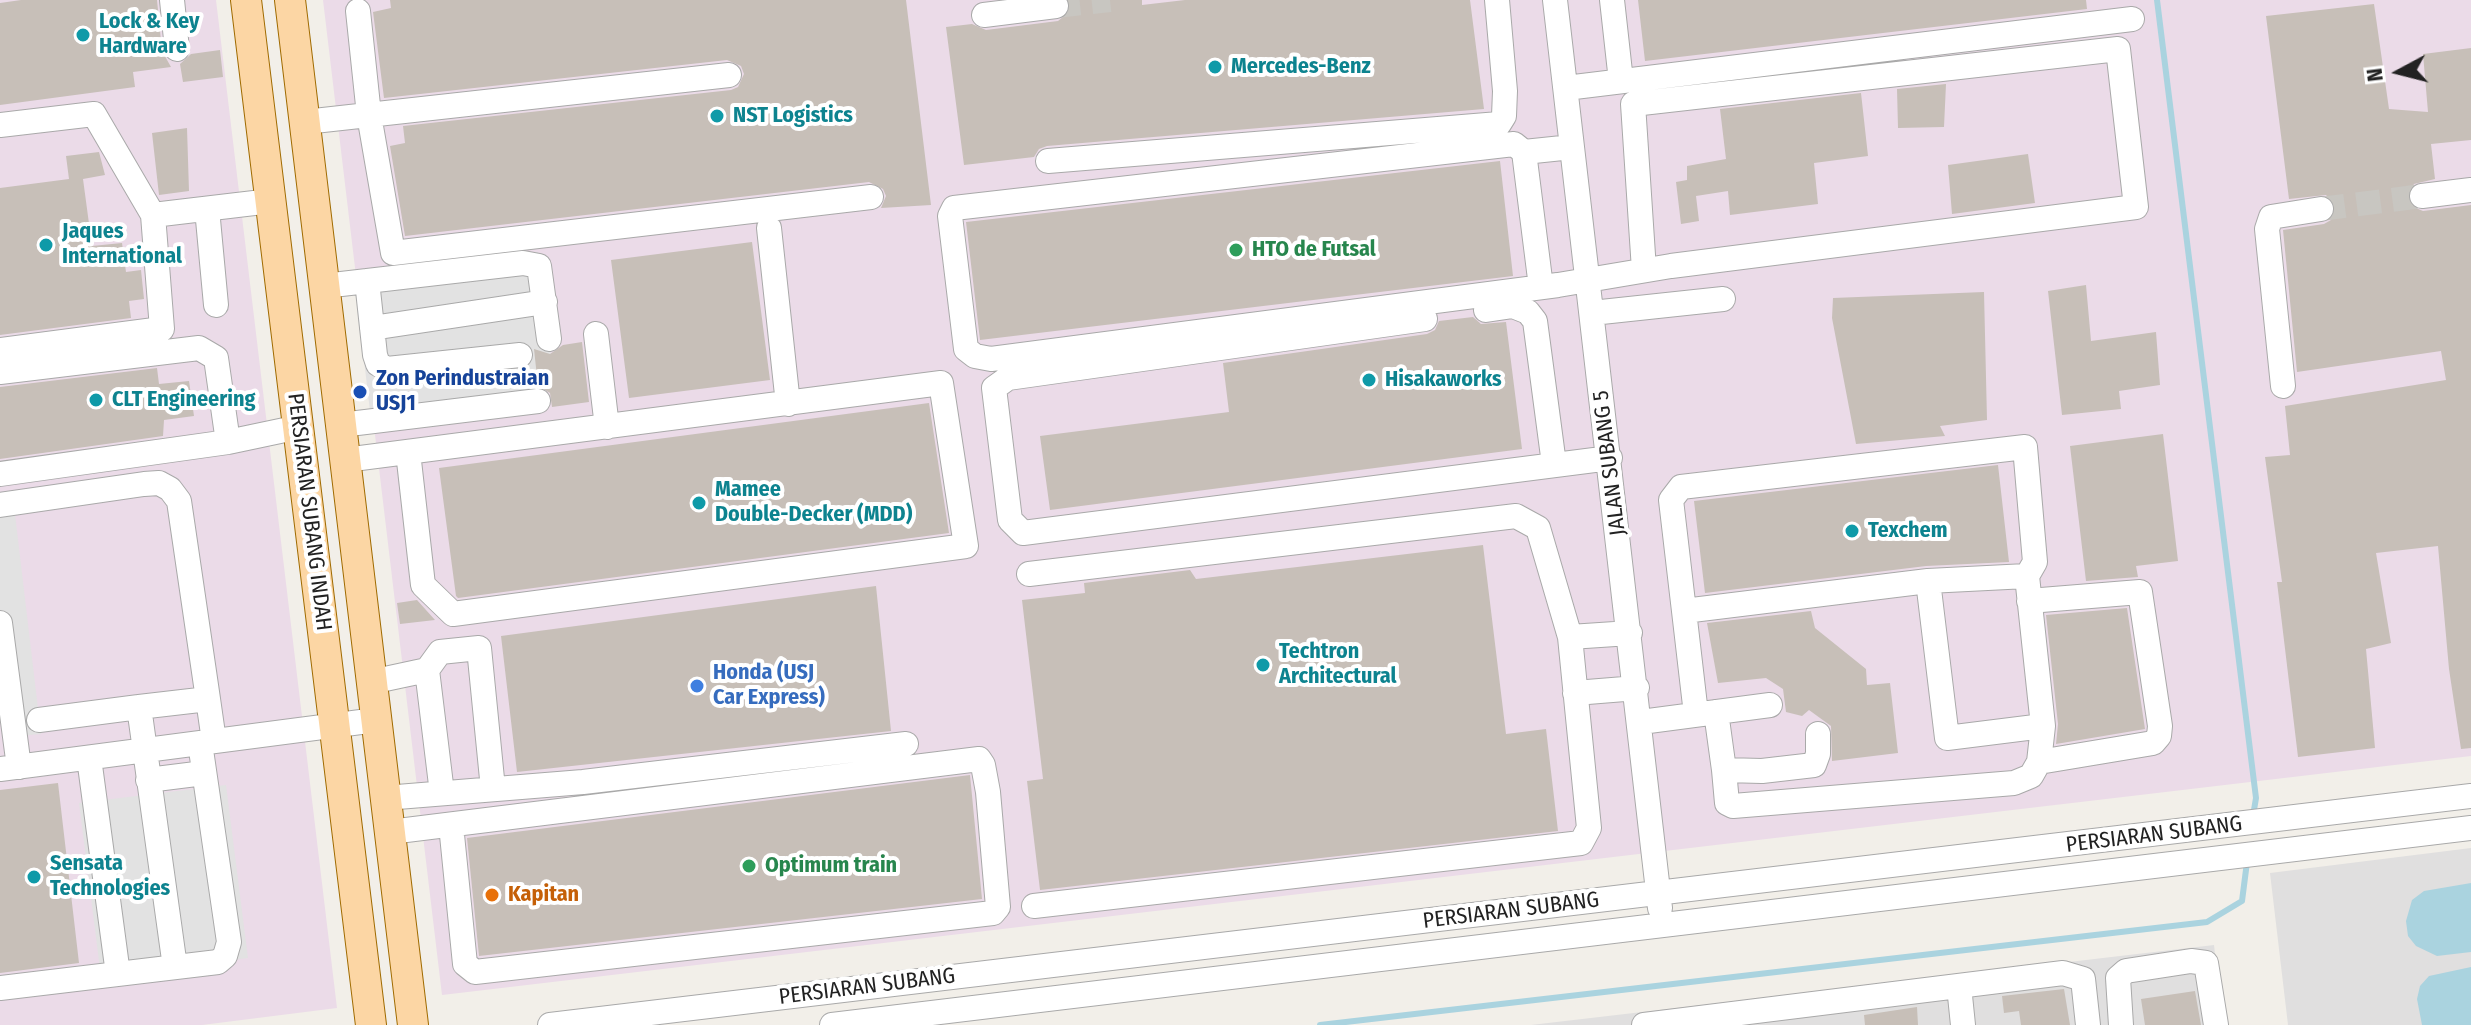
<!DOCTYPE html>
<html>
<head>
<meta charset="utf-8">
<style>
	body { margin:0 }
	#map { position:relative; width:2471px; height:1025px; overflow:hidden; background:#f2efe9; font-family:"Fira Sans Condensed",sans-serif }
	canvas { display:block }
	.north { position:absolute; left:2359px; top:32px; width:80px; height:80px; -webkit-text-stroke:6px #fff; paint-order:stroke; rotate:263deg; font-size:22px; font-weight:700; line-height:32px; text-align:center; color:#222 }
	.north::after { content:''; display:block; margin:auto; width:28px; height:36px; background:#222; clip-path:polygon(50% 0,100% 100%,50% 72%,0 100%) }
</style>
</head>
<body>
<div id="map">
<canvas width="2471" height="1025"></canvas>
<div class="north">N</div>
</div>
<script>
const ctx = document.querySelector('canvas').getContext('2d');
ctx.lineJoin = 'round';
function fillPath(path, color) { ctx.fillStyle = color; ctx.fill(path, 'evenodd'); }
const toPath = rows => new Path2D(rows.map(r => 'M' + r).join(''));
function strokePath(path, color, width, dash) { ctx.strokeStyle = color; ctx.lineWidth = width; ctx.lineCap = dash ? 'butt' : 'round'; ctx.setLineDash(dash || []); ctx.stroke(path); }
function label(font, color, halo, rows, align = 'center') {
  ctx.font = font + ' "Fira Sans Condensed",sans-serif'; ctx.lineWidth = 8; ctx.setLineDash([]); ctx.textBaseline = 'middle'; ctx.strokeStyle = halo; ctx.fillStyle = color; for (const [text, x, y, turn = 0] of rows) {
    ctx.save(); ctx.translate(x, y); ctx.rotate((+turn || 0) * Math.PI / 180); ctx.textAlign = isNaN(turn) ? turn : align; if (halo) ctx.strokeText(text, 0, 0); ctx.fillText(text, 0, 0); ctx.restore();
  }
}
fillPath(toPath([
	[2471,848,2471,1025,2288,1025,2270,873],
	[2214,945,2223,1025,1531,1025]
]), '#e0dfdf');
fillPath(toPath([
	[0,0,216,0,337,1008,202,1025,0,1025],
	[323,0,2471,0,2471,756,442,995]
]), '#ebdbe8');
fillPath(toPath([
	[538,252,555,388,370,411,354,275],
	[15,514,41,734,19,736,0,695,0,516],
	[226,785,248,958,101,977,79,803]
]), '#e2e2e2');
fillPath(toPath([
	[2471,883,2471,952,2437,956,2416,946,2408,936,2406,921,2412,900,2424,891],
	[2471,967,2471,1025,2422,1025,2417,999,2420,986,2429,976]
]), '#aad3df');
strokePath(toPath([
	[2157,0,2256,798,2253,816],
	[1320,1025,2207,922,2242,901,2247,862]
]), '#aad3df', 6);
fillPath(toPath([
	[21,0,157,0,162,51,171,67,133,72,135,87,0,105,0,3],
	[390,0,906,0,931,205,881,208,886,196,883,189,869,182,405,236,390,146,405,143,403,126,731,90,738,87,744,74,741,66,727,60,384,98,373,12,391,8],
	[1069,0,1142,0,1142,5,1185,0,1470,0,1484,109,1047,146,1039,149,1034,157,964,165,946,27,972,24,986,30,1058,21,1069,12],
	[1638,0,2086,0,2087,9,1645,61],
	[2374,4,2389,109,2428,112,2423,54,2471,48,2471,140,2431,144,2435,179,2414,184,2407,197,2411,206,2423,211,2471,205,2471,748,2461,749,2449,669,2438,546,2376,553,2391,643,2366,649,2375,748,2298,757,2277,582,2282,582,2265,457,2290,455,2285,406,2446,380,2441,351,2297,372,2283,230,2324,224,2331,220,2336,207,2326,195,2289,199,2266,16],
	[220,50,223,77,183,82,180,64,191,54],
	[1946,84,1944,127,1898,128,1897,89],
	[1861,93,1868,156,1814,163,1818,204,1730,215,1728,191,1696,196,1699,221,1681,224,1676,182,1687,180,1687,166,1726,159,1720,109],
	[187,128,189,191,159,195,152,133],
	[99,152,105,175,83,179,92,246,122,243,126,272,141,270,144,299,129,301,131,318,0,335,0,188,69,179,66,156],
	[2028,154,2035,203,1952,214,1948,165],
	[1500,161,1513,276,980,340,966,222],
	[752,242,770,380,629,398,611,260],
	[2086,285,2091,341,2156,332,2160,385,2119,391,2121,409,2062,415,2048,291],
	[1984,292,1987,420,1940,426,1945,436,1856,444,1832,318,1833,298],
	[1473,317,1481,324,1506,322,1522,449,1050,510,1040,436,1229,412,1223,363,1427,334,1435,330,1439,321],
	[582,342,589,402,552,407,550,393,538,386,534,349,550,354,563,345],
	[157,368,159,384,189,381,194,416,164,420,163,436,0,459,0,387],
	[929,403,949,533,458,598,456,596,439,468],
	[2163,434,2178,561,2136,566,2138,577,2086,581,2070,446],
	[1998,465,2009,562,1926,566,1705,593,1694,501],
	[1483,545,1506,734,1546,729,1558,831,1040,890,1027,781,1043,779,1022,600,1085,593,1084,583,1190,570,1196,579],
	[876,586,891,731,517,772,501,636],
	[417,600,435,620,400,624,397,603],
	[2127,608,2145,729,2056,744,2058,724,2046,615],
	[1811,611,1815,628,1866,669,1867,685,1890,683,1898,753,1832,761,1831,726,1809,710,1802,716,1786,712,1783,689,1766,678,1718,683,1707,623],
	[970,775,982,899,479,956,467,838],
	[58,783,79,963,0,973,0,790],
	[2064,989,2070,1025,2021,1025,2019,1011,2004,1013,2002,996],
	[2195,991,2201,1025,2145,1025,2141,999],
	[1917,1007,1918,1025,1865,1025,1864,1015]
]), '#c7bfb8');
strokePath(toPath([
	[1056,6,1110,0],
	[2321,209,2422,196]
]), '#c8c6c1', 24, [24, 12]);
const minor = toPath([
	[172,0,177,49],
	[1555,0,1660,908],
	[1612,0,1621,81],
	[358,11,369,115,393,253,871,197],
	[984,15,1056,6],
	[1566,88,2132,19],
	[305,122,729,75],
	[0,125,94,114,153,215],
	[1524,152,1572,147],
	[1048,161,1499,124,1504,116,1505,91,1497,0],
	[2422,196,2471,190],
	[207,209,216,305],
	[769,228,788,404],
	[367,281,375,355,378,364,387,369,520,355],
	[324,286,523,263,539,266,549,339],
	[1541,287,1524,152,1514,144,954,208,950,216,966,349,975,356,991,359,1558,285,1671,266,2136,207,2118,49,1633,104,1644,270],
	[1486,310,1513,306,1528,312,1535,321,1554,464],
	[1592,313,1723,299],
	[1425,319,1008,378,994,388,1010,520,1023,533,1610,458],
	[372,328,545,302],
	[596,334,607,427],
	[0,350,162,329,153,215,271,201],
	[0,372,199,348,216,358,228,442],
	[2283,386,2267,229,2271,217,2321,209],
	[341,425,538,401],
	[345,460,941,383,966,546,453,614,423,585,408,452],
	[0,474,228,442,299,427],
	[0,505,144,484,159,483,170,489,179,501,208,699],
	[1029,574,1516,516,1538,528,1570,637,1630,633],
	[1928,581,1947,738,2043,726,2027,576],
	[2029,601,2140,592,2160,726,2159,736,2153,743,2039,762],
	[1684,611,1928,581,2027,576,2035,562,2025,447,1681,487,1671,500,1684,611,1696,714],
	[0,623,19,767],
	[427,670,442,793],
	[371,682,427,670,440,652,479,648,493,789],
	[1575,693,1637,688],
	[1716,712,1724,770,1762,771,1814,765,1818,754,1818,734],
	[39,720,139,707],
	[1641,722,1770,705],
	[89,758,118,974],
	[0,769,376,720],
	[1724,770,1727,803,1733,806,2014,783,2031,776,2039,762,2043,726],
	[148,780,204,773],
	[385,798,583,782,906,744],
	[390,832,979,759,983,765,988,792,998,907,993,913,475,972,465,964,451,825],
	[1034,906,1581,843,1589,828,1570,637],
	[175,967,139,707,208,699,214,741],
	[1959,986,1963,1025],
	[0,988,218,962,225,956,229,942,200,743],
	[550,1025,2471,796],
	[832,1025,2471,828],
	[1644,1025,2063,973,2083,979,2088,1025],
	[2121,1025,2118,978,2126,971,2191,961,2206,963,2216,1025]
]);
const major = toPath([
	[246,0,371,1025],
	[290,0,413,1025]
]);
strokePath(minor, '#a9a9a9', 26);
strokePath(major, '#a06b00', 32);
strokePath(minor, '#fff', 24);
strokePath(major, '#fcd6a4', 30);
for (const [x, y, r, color] of [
	[83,35,8,"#0f9aa8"],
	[1215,67,8,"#0f9aa8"],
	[717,116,8,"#0f9aa8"],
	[46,245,8,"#0f9aa8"],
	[1236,250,8,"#2e9e5b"],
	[1369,380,8,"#0f9aa8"],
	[360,392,8,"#1a4fb4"],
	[96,400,8,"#0f9aa8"],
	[699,503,8,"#0f9aa8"],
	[1852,531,8,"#0f9aa8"],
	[1263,665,8,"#0f9aa8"],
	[697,686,8,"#3f7fe0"],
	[749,866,8,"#2e9e5b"],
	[34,877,8,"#0f9aa8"],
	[492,895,8,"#e8710a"]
]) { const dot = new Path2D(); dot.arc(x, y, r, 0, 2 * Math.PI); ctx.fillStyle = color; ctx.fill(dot); strokePath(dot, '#fff', 3); }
label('bold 22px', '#0d838f', '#fff', [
	["Lock & Key",99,22],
	["Hardware",99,47],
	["Mercedes-Benz",1231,67],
	["NST Logistics",733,116],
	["Jaques",62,232],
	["International",62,257],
	["Hisakaworks",1385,380],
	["CLT Engineering",112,400],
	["Mamee",715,490],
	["Double-Decker (MDD)",715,515],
	["Texchem",1868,531],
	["Techtron",1279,652],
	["Architectural",1279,677],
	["Sensata",50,864],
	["Technologies",50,889]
], 'left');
label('bold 22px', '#27864d', '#fff', [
	["HTO de Futsal",1252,250],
	["Optimum train",765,866]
], 'left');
label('bold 22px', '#164399', '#fff', [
	["Zon Perindustraian",376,379],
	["USJ1",376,404]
], 'left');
label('22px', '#222', '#fff', [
	["JALAN SUBANG 5",1610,463,-97],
	["PERSIARAN SUBANG INDAH",309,512,83],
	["PERSIARAN SUBANG",2154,835,-7],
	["PERSIARAN SUBANG",1511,911,-7],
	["PERSIARAN SUBANG",867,987,-7]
]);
label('bold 22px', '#366cbe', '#fff', [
	["Honda (USJ",713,673],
	["Car Express)",713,698]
], 'left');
label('bold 22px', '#c56008', '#fff', [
	["Kapitan",508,895]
], 'left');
</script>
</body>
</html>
